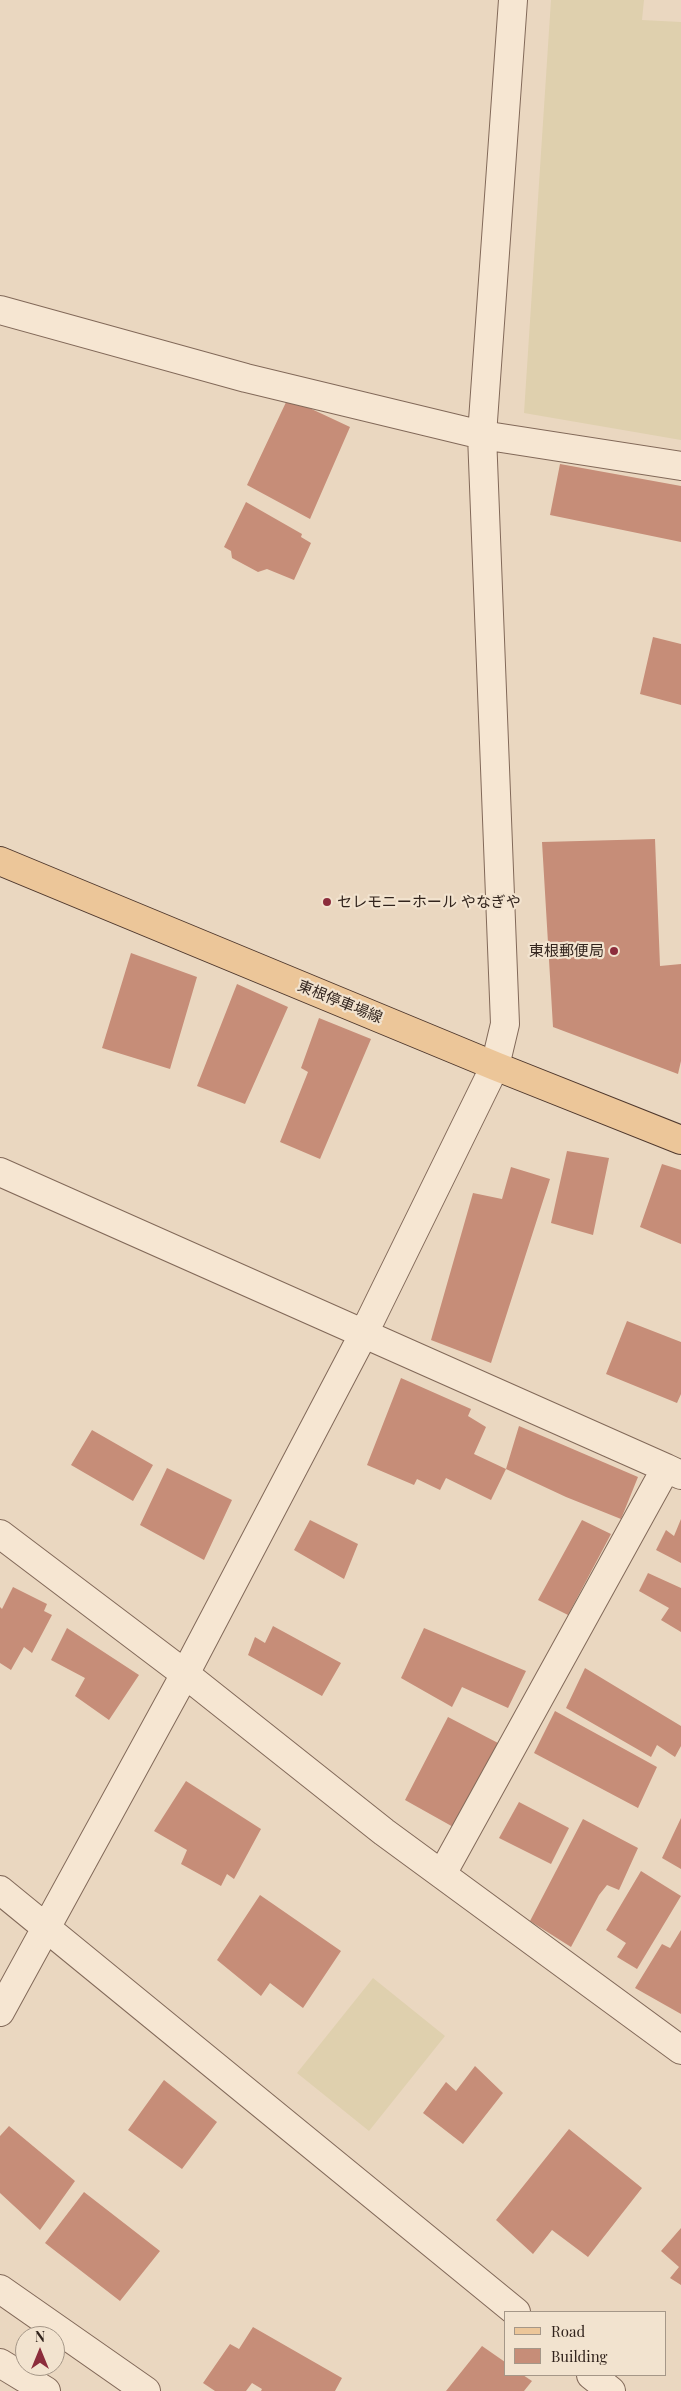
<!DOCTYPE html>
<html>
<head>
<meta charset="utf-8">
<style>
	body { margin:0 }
	#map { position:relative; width:681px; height:2391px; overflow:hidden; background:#ead7c0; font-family:"Playfair Display",serif }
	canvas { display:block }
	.legend { position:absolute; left:504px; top:2311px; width:162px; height:65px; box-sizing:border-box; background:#f2e3cf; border:1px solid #a59788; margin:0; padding:6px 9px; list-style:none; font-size:15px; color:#32241d }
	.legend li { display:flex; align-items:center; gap:10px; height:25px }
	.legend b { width:25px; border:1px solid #a59788 }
	.north { position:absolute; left:15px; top:2326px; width:50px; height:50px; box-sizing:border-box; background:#f2e3cf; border:1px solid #a59788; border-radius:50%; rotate:0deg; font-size:14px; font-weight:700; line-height:20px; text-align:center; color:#32241d }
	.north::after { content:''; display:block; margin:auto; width:18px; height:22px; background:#8c2d3c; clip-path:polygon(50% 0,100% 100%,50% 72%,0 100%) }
</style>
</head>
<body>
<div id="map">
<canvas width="681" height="2391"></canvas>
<ul class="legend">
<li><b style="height:6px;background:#ecc699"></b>Road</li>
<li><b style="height:14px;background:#c68d78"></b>Building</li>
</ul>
<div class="north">N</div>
</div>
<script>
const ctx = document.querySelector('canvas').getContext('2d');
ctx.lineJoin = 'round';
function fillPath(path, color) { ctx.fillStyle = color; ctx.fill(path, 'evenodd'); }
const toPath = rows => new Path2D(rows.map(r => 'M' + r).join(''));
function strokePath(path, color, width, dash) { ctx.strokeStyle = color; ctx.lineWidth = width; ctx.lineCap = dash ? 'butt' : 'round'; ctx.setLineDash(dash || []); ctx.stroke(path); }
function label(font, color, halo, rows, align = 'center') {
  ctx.font = font + ' "Playfair Display","Noto Sans JP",serif'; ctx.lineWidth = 4.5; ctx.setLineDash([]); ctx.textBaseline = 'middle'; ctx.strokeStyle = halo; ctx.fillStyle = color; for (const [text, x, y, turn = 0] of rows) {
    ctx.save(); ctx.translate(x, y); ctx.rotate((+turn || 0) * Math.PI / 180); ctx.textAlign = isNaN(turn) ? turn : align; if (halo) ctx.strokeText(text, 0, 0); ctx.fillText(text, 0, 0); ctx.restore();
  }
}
fillPath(toPath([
	[551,0,644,0,642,20,681,22,681,440,524,413],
	[373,1978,445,2036,369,2131,297,2073]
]), '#dfd0ae');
fillPath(toPath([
	[288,398,350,427,310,519,247,485],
	[560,464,681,486,681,542,550,515],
	[246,502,302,534,301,537,311,543,294,580,267,569,258,572,232,558,231,551,224,547],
	[653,637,681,644,681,705,640,694],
	[655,839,660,966,681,964,681,1061,678,1074,553,1027,542,842],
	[131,953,197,977,170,1069,102,1048],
	[237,984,288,1007,245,1104,197,1086],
	[319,1018,371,1039,320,1159,280,1142,308,1072,301,1068],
	[567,1151,609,1158,593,1235,551,1223],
	[662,1164,681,1170,681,1244,640,1227],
	[511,1167,550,1179,491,1363,431,1340,473,1193,502,1199],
	[627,1321,681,1342,681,1394,677,1403,606,1374],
	[401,1378,471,1409,468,1416,486,1427,474,1454,506,1469,491,1500,446,1478,440,1490,417,1479,414,1485,367,1465],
	[519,1426,638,1477,621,1519,566,1497,506,1469],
	[92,1430,153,1465,133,1501,71,1465],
	[167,1468,232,1500,204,1560,140,1525],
	[681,1519,681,1563,656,1550,666,1530,674,1536],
	[310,1520,358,1544,344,1579,294,1550],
	[582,1520,611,1534,568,1615,538,1600],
	[648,1573,681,1588,681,1632,661,1620,669,1608,639,1591],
	[13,1587,47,1604,44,1611,52,1615,32,1653,24,1647,11,1670,0,1663,0,1607,2,1609],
	[273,1626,341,1663,322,1696,248,1655,255,1637,265,1643],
	[67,1628,139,1675,109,1720,75,1696,85,1678,51,1660],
	[424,1628,526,1671,508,1708,462,1687,452,1707,401,1678],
	[585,1668,681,1726,681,1746,675,1757,657,1745,651,1757,566,1708],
	[555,1711,657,1767,638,1808,534,1753],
	[448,1717,498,1743,455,1828,405,1800],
	[186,1781,261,1829,234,1879,227,1874,221,1886,181,1864,187,1850,154,1831],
	[519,1802,569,1828,551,1864,499,1838],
	[681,1818,681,1869,662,1858],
	[583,1819,638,1848,619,1890,607,1885,599,1895,571,1947,530,1921],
	[641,1871,681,1896,637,1969,617,1957,626,1943,606,1930],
	[260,1895,341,1951,303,2008,270,1983,261,1996,217,1960],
	[681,1930,681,2014,635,1988,662,1944,670,1948],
	[475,2066,503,2093,463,2144,423,2113,446,2082,456,2091],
	[164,2080,217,2122,182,2169,128,2130],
	[9,2126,75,2181,40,2230,0,2193,0,2136],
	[569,2129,642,2188,588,2257,552,2230,533,2254,496,2220],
	[84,2192,160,2251,120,2301,45,2243],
	[681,2228,681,2285,670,2278,679,2267,661,2251],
	[253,2327,342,2378,335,2391,261,2391,262,2389,252,2383,246,2391,215,2391,203,2383,230,2344,239,2349],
	[482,2346,505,2362,505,2375,523,2375,532,2381,524,2391,446,2391]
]), '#c68d78');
const minor = toPath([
	[0,310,246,378,482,435,681,466],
	[0,1172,666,1468],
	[0,1534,185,1674,384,1832,681,2050],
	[442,1874,666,1468,681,1475],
	[0,1890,516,2312],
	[0,2012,185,1674,363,1335,495,1066,505,1024,482,435,513,0],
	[0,2289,146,2391],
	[0,2363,46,2391],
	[591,2375,611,2391]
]);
const major = toPath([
	[0,861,495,1066,681,1140]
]);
strokePath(minor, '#826959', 30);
strokePath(major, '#4f382d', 30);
strokePath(minor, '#f6e6d2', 28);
strokePath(major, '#ecc699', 28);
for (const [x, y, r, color] of [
	[327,902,5,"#8c2d3c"],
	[614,951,5,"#8c2d3c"]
]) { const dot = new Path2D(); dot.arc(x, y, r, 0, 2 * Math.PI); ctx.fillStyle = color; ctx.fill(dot); strokePath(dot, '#f2e3cf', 2); }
label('15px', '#32241d', '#f2e3cf', [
	["セレモニーホール やなぎや",337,902],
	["東根郵便局",604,951,"right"]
], 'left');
label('15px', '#32241d', '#f2e3cf', [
	["東根停車場線",340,1002,22]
]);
</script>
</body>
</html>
